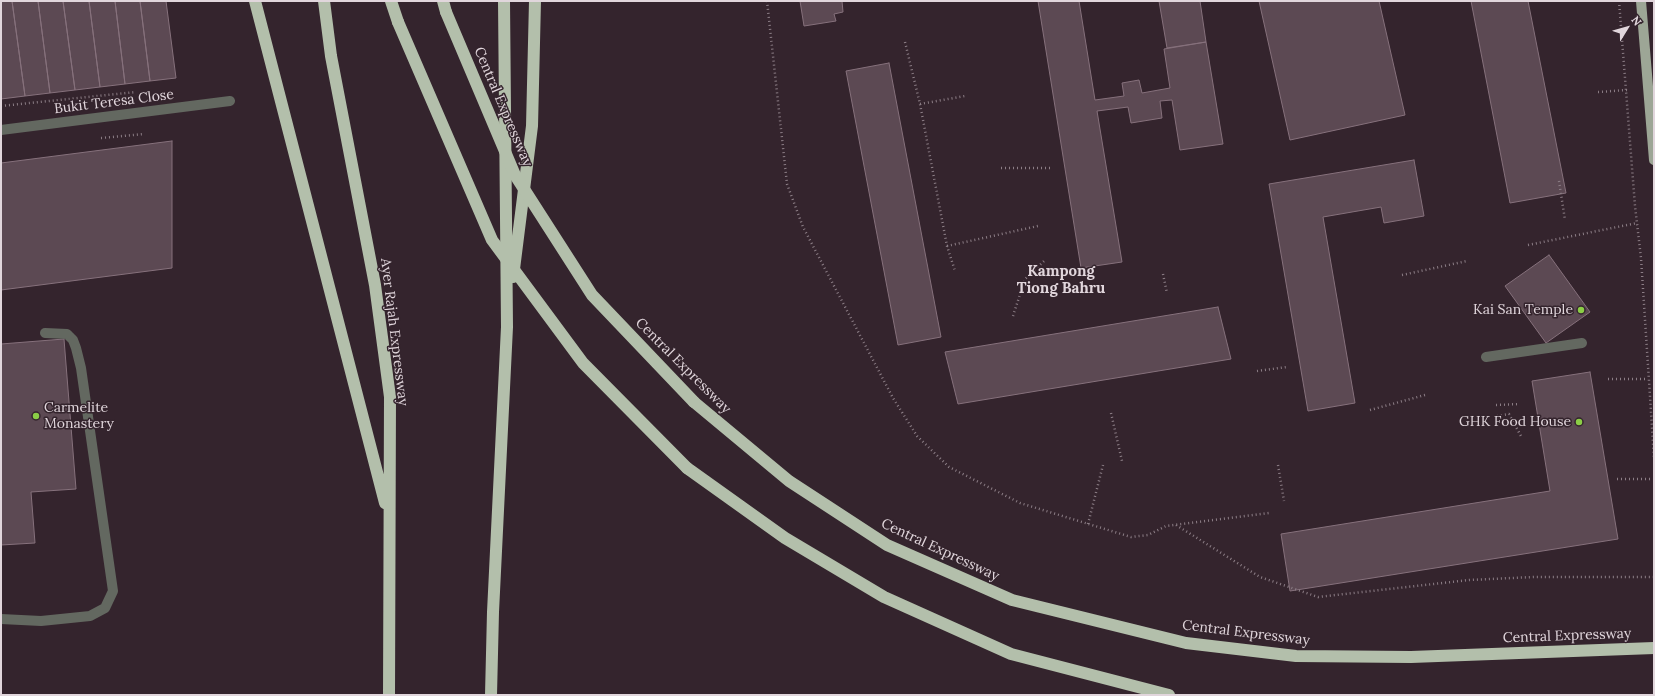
<!DOCTYPE html>
<html>
<head>
<meta charset="utf-8">
<style>
	body { margin:0 }
	#map { position:relative; width:1655px; height:696px; overflow:hidden; background:#34242d; font-family:Lora,serif }
	canvas { display:block }
	.frame { position:absolute; inset:0; border:2px solid #e1d6dc; pointer-events:none }
	.north { position:absolute; left:1607px; top:8px; width:40px; height:40px; -webkit-text-stroke:3px #34242d; paint-order:stroke; rotate:53deg; font-size:11px; font-weight:700; line-height:16px; text-align:center; color:#e1d6dc }
	.north::after { content:''; display:block; margin:auto; width:14px; height:18px; background:#e1d6dc; clip-path:polygon(50% 0,100% 100%,50% 72%,0 100%) }
</style>
</head>
<body>
<div id="map">
<canvas width="1655" height="696"></canvas>
<div class="frame"></div>
<div class="north">N</div>
</div>
<script>
const ctx = document.querySelector('canvas').getContext('2d');
ctx.lineJoin = 'round';
function fillPath(path, color) { ctx.fillStyle = color; ctx.fill(path, 'evenodd'); }
const toPath = rows => new Path2D(rows.map(r => 'M' + r).join(''));
function strokePath(path, color, width, dash) { ctx.strokeStyle = color; ctx.lineWidth = width; ctx.lineCap = dash ? 'butt' : 'round'; ctx.setLineDash(dash || []); ctx.stroke(path); }
function label(font, color, halo, rows, align = 'center') {
  ctx.font = font + ' Lora,serif'; ctx.lineWidth = 3; ctx.setLineDash([]); ctx.textBaseline = 'middle'; ctx.strokeStyle = halo; ctx.fillStyle = color; for (const [text, x, y, turn = 0] of rows) {
    ctx.save(); ctx.translate(x, y); ctx.rotate((+turn || 0) * Math.PI / 180); ctx.textAlign = isNaN(turn) ? turn : align; if (halo) ctx.strokeText(text, 0, 0); ctx.fillText(text, 0, 0); ctx.restore();
  }
}
const building = toPath([
	[1,1,12,1,25,96,1,99,1,1],
	[12,1,38,1,50,93,25,96,12,1],
	[38,1,63,1,75,90,50,93,38,1],
	[63,1,89,1,100,87,75,90,63,1],
	[89,1,115,1,125,84,100,87,89,1],
	[115,1,140,1,150,81,125,84,115,1],
	[140,1,166,1,176,78,150,81,140,1],
	[800,1,842,1,843,12,834,14,836,21,804,26,800,1],
	[1038,1,1079,1,1095,100,1124,96,1122,83,1139,80,1142,93,1170,88,1164,49,1206,42,1223,144,1180,150,1172,100,1160,101,1162,118,1131,123,1128,107,1097,111,1122,262,1081,268,1038,1],
	[1159,1,1200,1,1206,42,1167,48,1159,1],
	[1259,1,1379,1,1405,115,1290,140,1259,1],
	[1471,1,1528,1,1566,193,1510,203,1471,1],
	[889,63,941,337,898,345,846,71,889,63],
	[172,141,172,268,1,290,1,163,172,141],
	[1414,160,1424,216,1384,223,1381,207,1323,217,1355,403,1308,411,1269,184,1414,160],
	[1549,255,1590,312,1546,343,1505,286,1549,255],
	[1218,307,1231,359,958,404,945,352,1218,307],
	[64,339,76,489,31,492,35,543,1,545,1,344,64,339],
	[1590,372,1618,539,1290,591,1281,534,1550,491,1532,381,1590,372]
]);
fillPath(building, '#5c4953');
strokePath(building, '#86717c', 1);
strokePath(toPath([
	[767,1,787,184,803,227,893,398,917,436,949,467,1020,503,1131,537,1148,535,1166,526,1269,513],
	[1619,1,1635,206,1641,258,1654,458],
	[905,42,920,104,947,246,955,271],
	[1598,92,1627,90],
	[920,104,965,96],
	[1,106,136,92],
	[101,138,144,134],
	[1001,168,1051,168],
	[1559,181,1565,220],
	[1528,245,1637,223],
	[947,246,1038,226],
	[1163,274,1167,293],
	[1402,275,1467,261],
	[1013,316,1025,279,1044,261],
	[1257,371,1287,367],
	[1608,379,1648,379],
	[1496,405,1520,404],
	[1370,410,1425,395],
	[1111,413,1122,461],
	[1497,416,1509,414,1522,438],
	[1278,465,1284,501],
	[1617,479,1654,479],
	[1088,524,1103,465],
	[1176,525,1260,577,1318,597,1469,580,1533,577,1654,577]
]), '#8c7e86', 2.5, [1, 3]);
strokePath(toPath([
	[1,130,230,101],
	[1486,357,1582,343],
	[1,619,41,621,90,616,105,608,113,591,81,368,76,348,73,340,67,334,45,333]
]), '#636860', 10);
strokePath(toPath([
	[1641,1,1654,160]
]), '#9da696', 10);
strokePath(toPath([
	[255,1,385,503],
	[324,1,331,56,375,285,390,397,389,695],
	[391,1,398,22],
	[443,1,446,12],
	[513,277,532,126,535,1],
	[694,402,789,481,887,545,1012,600,1186,643,1296,656,1411,657,1654,648],
	[687,468,785,538,884,597,1011,654,1169,695],
	[491,695,493,612,507,327,504,1]
]), '#b3bfab', 12);
strokePath(toPath([
	[446,12,515,175,592,295,694,402],
	[398,22,492,240,583,363,687,468]
]), '#b3bfab', 12);
for (const [x, y, r, color] of [
	[1581,310,4,"#8bce46"],
	[36,416,4,"#8bce46"],
	[1579,422,4,"#8bce46"]
]) { const dot = new Path2D(); dot.arc(x, y, r, 0, 2 * Math.PI); ctx.fillStyle = color; ctx.fill(dot); strokePath(dot, '#34242d', 1.5); }
label('14px', '#e1d6dc', '#34242d', [
	["Bukit Teresa Close",114,102,-7],
	["Central Expressway",503,107,67],
	["Ayer Rajah Expressway",394,332,83],
	["Central Expressway",683,366,45],
	["Central Expressway",940,550,25],
	["Central Expressway",1246,633,7],
	["Central Expressway",1567,636,-2]
]);
label('14px', '#e1d6dc', '#34242d', [
	["Kai San Temple",1573,310],
	["Carmelite",44,408,"left"],
	["Monastery",44,424,"left"],
	["GHK Food House",1571,422]
], 'right');
label('bold 15px', '#e1d6dc', '#34242d', [
	["Kampong",1061,272],
	["Tiong Bahru",1061,289]
]);
</script>
</body>
</html>
